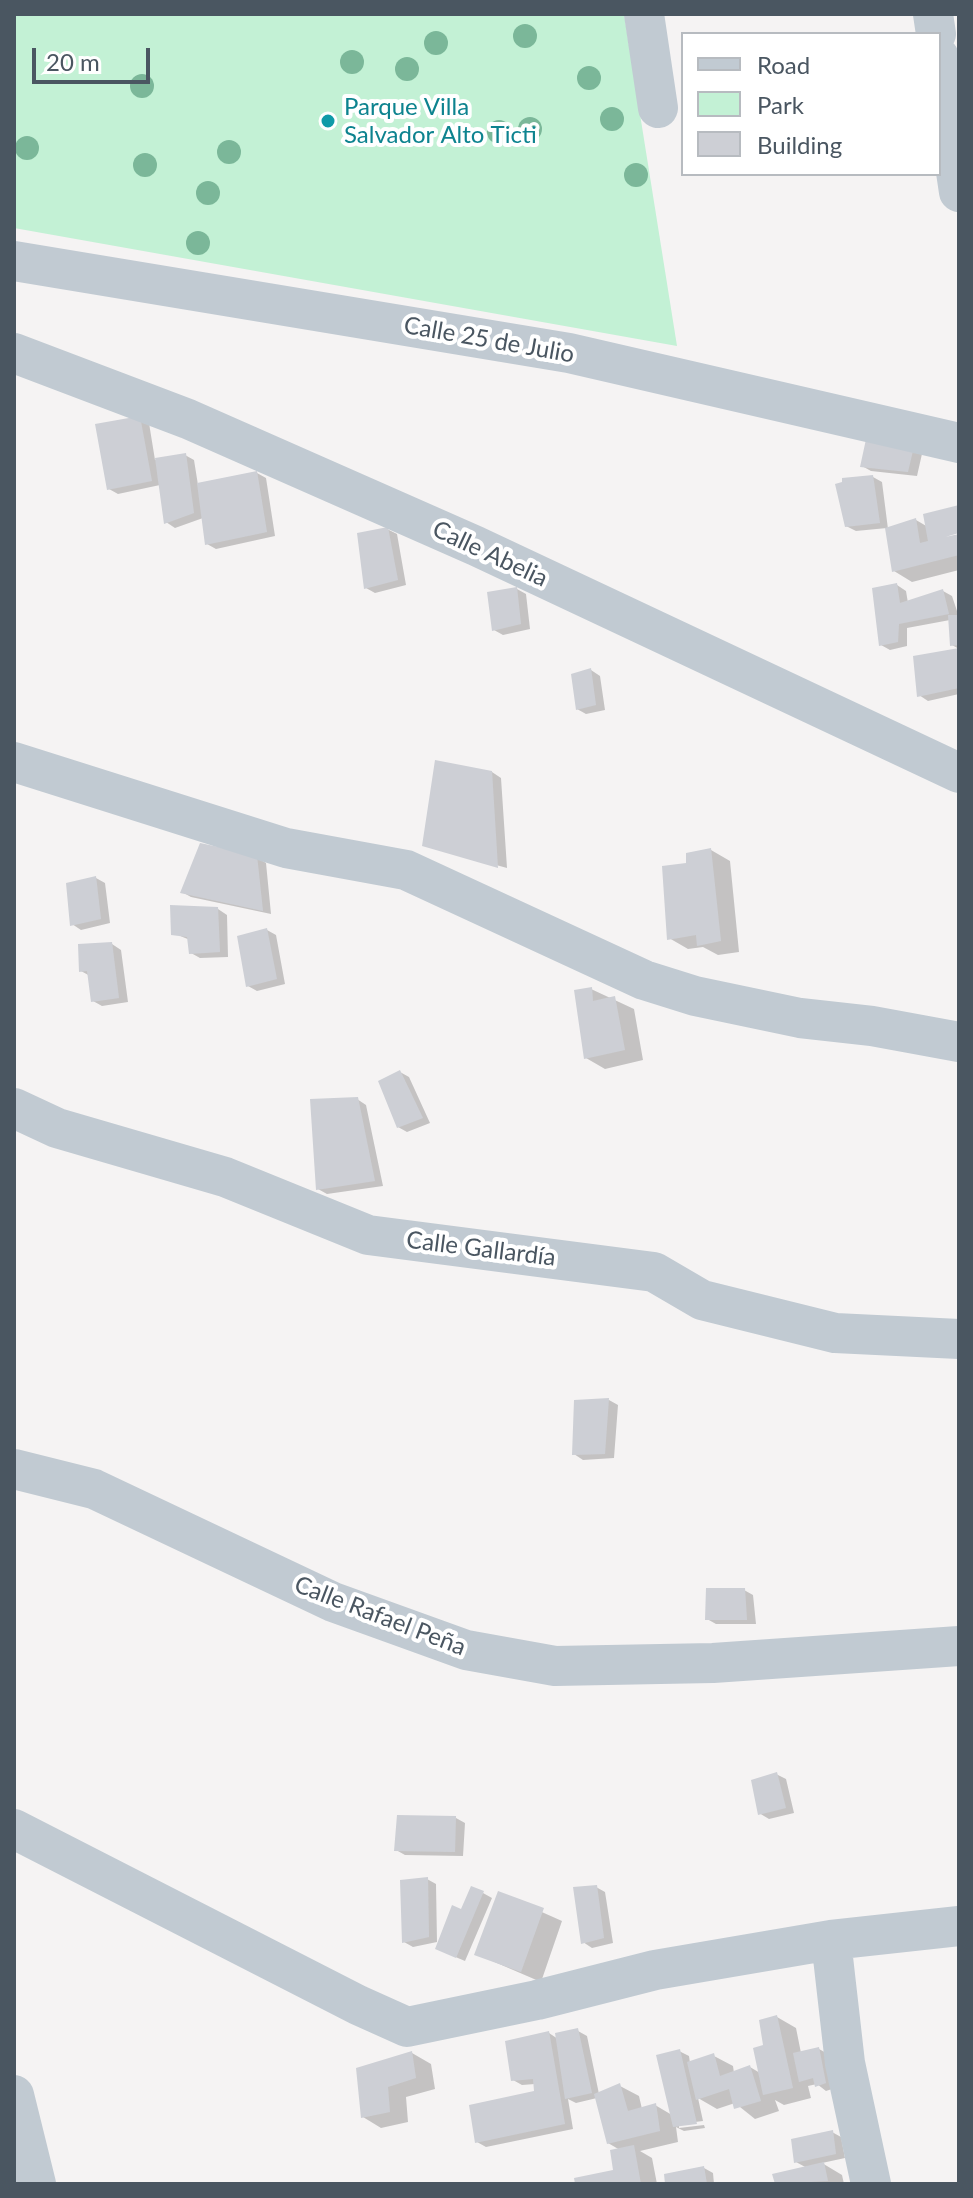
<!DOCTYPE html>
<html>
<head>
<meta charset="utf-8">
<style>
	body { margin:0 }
	#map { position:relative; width:973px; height:2198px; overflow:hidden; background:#f5f3f3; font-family:Lato,sans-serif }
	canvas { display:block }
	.frame { position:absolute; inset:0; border:16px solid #4a5661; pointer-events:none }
	.legend { position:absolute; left:681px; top:32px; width:260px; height:144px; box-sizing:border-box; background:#fff; border:2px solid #b7bbc0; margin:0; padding:10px 14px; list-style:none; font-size:24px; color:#4a5661 }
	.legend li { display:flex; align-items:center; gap:16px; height:40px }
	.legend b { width:40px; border:2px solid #b7bbc0 }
	.scale { position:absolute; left:32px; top:48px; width:118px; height:36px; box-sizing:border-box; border:4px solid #4a5661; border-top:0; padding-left:10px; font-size:24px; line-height:28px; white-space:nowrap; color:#4a5661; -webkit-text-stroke:6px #fff; paint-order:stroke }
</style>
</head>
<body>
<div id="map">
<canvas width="973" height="2198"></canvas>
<div class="frame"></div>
<ul class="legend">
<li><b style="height:10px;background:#c1cad2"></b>Road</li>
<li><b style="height:22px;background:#c3f1d5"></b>Park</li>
<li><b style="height:22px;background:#cdcfd5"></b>Building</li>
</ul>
<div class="scale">20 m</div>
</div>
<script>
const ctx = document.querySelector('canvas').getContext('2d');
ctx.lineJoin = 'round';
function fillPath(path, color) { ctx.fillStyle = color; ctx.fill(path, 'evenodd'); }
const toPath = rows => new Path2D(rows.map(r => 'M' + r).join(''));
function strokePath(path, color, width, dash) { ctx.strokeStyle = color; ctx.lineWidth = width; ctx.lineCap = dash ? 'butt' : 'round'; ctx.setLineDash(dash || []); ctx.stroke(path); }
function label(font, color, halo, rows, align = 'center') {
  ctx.font = font + ' Lato,sans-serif'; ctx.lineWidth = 8; ctx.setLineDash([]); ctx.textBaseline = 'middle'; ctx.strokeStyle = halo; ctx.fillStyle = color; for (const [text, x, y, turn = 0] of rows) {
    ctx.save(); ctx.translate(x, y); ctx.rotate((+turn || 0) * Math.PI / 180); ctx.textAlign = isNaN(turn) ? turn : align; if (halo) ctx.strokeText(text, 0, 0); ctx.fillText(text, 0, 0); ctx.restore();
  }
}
fillPath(toPath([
	[14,14,624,14,677,346,14,228]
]), '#c3f1d5');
fillPath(toPath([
	[140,418,149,423,155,460,185,455,194,460,198,485,257,473,266,478,275,536,216,549,207,544,203,518,175,528,166,522,160,485,118,494,109,489],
	[924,445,917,476,871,471,862,466],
	[873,477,882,482,888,529,916,520,928,527,959,507,959,531,936,541,959,535,959,570,912,582,894,571,887,528,856,531,846,526],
	[387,529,397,534,406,585,375,593,366,588],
	[897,585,906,591,908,603,943,591,952,596,959,617,959,649,952,645,950,620,907,628,907,646,890,650,881,645],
	[517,589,526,594,530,629,503,635,494,630],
	[959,650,959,694,928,701,919,695],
	[591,670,600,676,605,710,586,714,577,709],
	[492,772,501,778,507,868,424,845],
	[711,850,730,861,739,952,718,955,703,947,688,949,669,938,688,865],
	[256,857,266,863,271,914,191,897,182,892],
	[96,878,105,883,110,923,81,930,72,924],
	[218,909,227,915,228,957,200,958,191,953,190,940,173,933],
	[267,930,276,935,285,984,257,991,248,986],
	[112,944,121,950,128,1002,102,1006,93,1001,90,976,81,971],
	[591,989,634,1009,643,1060,605,1069,586,1058],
	[400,1072,409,1077,430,1123,407,1132,398,1127],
	[357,1099,366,1105,383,1186,327,1194,318,1189],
	[609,1400,618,1405,614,1458,583,1460,574,1454,576,1402],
	[744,1590,753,1595,756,1624,716,1624,707,1619],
	[776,1774,786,1779,794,1813,769,1819,759,1813],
	[456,1818,465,1823,463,1856,405,1855,396,1850],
	[427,1879,436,1884,437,1942,413,1947,404,1942],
	[596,1887,605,1892,613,1943,592,1948,583,1942],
	[483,1893,492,1898,465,1961,446,1953,462,1911],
	[499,1893,562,1921,541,1982,476,1954],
	[777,2017,796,2028,801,2053,819,2049,828,2054,835,2088,826,2091,817,2084,808,2086,811,2098,784,2105,775,2100,779,2111,755,2119,735,2103,717,2109,698,2098,703,2121,679,2124,679,2128,704,2125,705,2128,684,2131,676,2127,678,2142,640,2151,652,2158,657,2184,577,2184,615,2171,620,2150,608,2143,597,2098,576,2103,568,2099,573,2129,486,2147,477,2142,536,2093,535,2084,522,2085,513,2080,549,2033,558,2039,578,2031,587,2036,599,2094,620,2086,639,2096,642,2109,655,2105,672,2115,679,2051,689,2056,690,2063,714,2056,733,2066,734,2073,750,2067,760,2073],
	[412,2053,431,2064,435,2089,406,2097,408,2122,381,2128,363,2117],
	[832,2132,841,2137,845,2158,822,2163,842,2175,844,2184,777,2184,775,2176,807,2168,796,2162],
	[704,2168,713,2173,714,2184,667,2184]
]), '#0003');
fillPath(toPath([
	[140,416,152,481,107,490,95,424],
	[868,430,916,438,908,472,860,467],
	[186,453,194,513,164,524,155,458],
	[257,471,267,532,205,545,197,483],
	[873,475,880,523,845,527,835,484,842,482,842,478],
	[959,505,959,533,945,537,959,534,959,555,892,572,885,528,916,518,920,543,928,541,923,514],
	[388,527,398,580,364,589,357,533],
	[897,583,900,603,943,589,949,614,899,624,898,642,879,646,872,588],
	[517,587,521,624,492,631,487,592],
	[948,615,959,615,959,645,950,646],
	[959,648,959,688,917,697,913,656],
	[591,668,596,705,576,710,571,674],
	[435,760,492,771,498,868,422,846],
	[200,843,257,855,263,911,180,893],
	[711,848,721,941,697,946,696,935,667,940,662,866,686,863,686,853],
	[96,876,101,919,70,926,66,883],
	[170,905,218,907,220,952,189,954,187,937,171,935],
	[267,928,277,979,246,987,237,936],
	[112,942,119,998,91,1002,87,971,79,972,78,944],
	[592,987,593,1001,615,996,625,1050,584,1059,574,990],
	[400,1070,423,1118,397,1128,378,1081],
	[358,1097,375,1181,316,1190,310,1099],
	[609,1398,605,1454,572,1455,574,1400],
	[706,1588,745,1588,747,1620,705,1620],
	[777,1772,786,1808,758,1815,751,1780],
	[397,1815,456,1816,455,1852,394,1851],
	[428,1877,429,1937,402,1943,400,1880],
	[597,1885,604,1938,581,1944,573,1887],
	[471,1886,484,1891,456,1958,435,1949,452,1905,461,1909],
	[498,1891,544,1908,521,1972,474,1955],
	[777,2015,793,2088,763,2095,753,2048,763,2045,759,2020],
	[578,2028,592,2093,565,2099,555,2033],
	[549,2031,565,2124,475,2143,469,2105,534,2091,533,2079,511,2081,505,2041],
	[819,2047,826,2083,815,2087,813,2078,799,2082,793,2053],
	[680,2049,697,2124,673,2127,656,2055],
	[412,2051,416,2078,388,2087,390,2112,361,2118,356,2068],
	[714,2053,720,2076,750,2065,761,2101,734,2109,729,2089,696,2100,687,2062],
	[620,2083,628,2111,656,2103,660,2131,607,2144,594,2094],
	[833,2130,836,2154,794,2163,791,2139],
	[634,2145,641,2184,575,2184,574,2178,613,2170,610,2150],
	[824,2162,828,2181,775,2184,772,2174],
	[704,2166,707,2184,665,2184,664,2174]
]), '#cdcfd5');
strokePath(toPath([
	[644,14,658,108],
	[933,14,936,34],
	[939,57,959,192],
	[14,261,569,353,959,443],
	[14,353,188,419,476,546,959,773],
	[14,762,286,848,406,870,644,980,695,996,800,1018,872,1026,959,1042],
	[14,1108,57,1128,225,1177,368,1235,654,1272,702,1300,835,1333,959,1339],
	[14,1469,94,1489,333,1602,466,1650,555,1666,713,1663,959,1646],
	[14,1829,358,2005,407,2027,537,2000,655,1970,831,1940,959,1926],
	[831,1940,845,2063,871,2184],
	[14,2095,36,2184]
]), '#c1cad2', 40);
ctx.fillStyle = '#7bb799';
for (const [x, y] of [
	[525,36],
	[436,43],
	[352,62],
	[407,69],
	[589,78],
	[142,86],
	[612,119],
	[530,129],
	[499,132],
	[27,148],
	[229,152],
	[145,165],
	[636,175],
	[208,193],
	[198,243]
]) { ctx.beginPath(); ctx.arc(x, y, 12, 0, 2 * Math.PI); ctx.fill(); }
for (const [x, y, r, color] of [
	[328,121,8,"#0f9aa8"]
]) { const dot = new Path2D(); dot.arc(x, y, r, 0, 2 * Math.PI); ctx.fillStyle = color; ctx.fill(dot); strokePath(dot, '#fff', 3); }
label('24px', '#0d838f', '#fff', [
	["Parque Villa",344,107],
	["Salvador Alto Ticti",344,135]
], 'left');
label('24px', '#4a5661', '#fff', [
	["Calle 25 de Julio",489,340,10],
	["Calle Abelia",490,554,25],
	["Calle Gallardía",481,1249,7],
	["Calle Rafael Peña",380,1616,21]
]);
</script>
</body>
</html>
